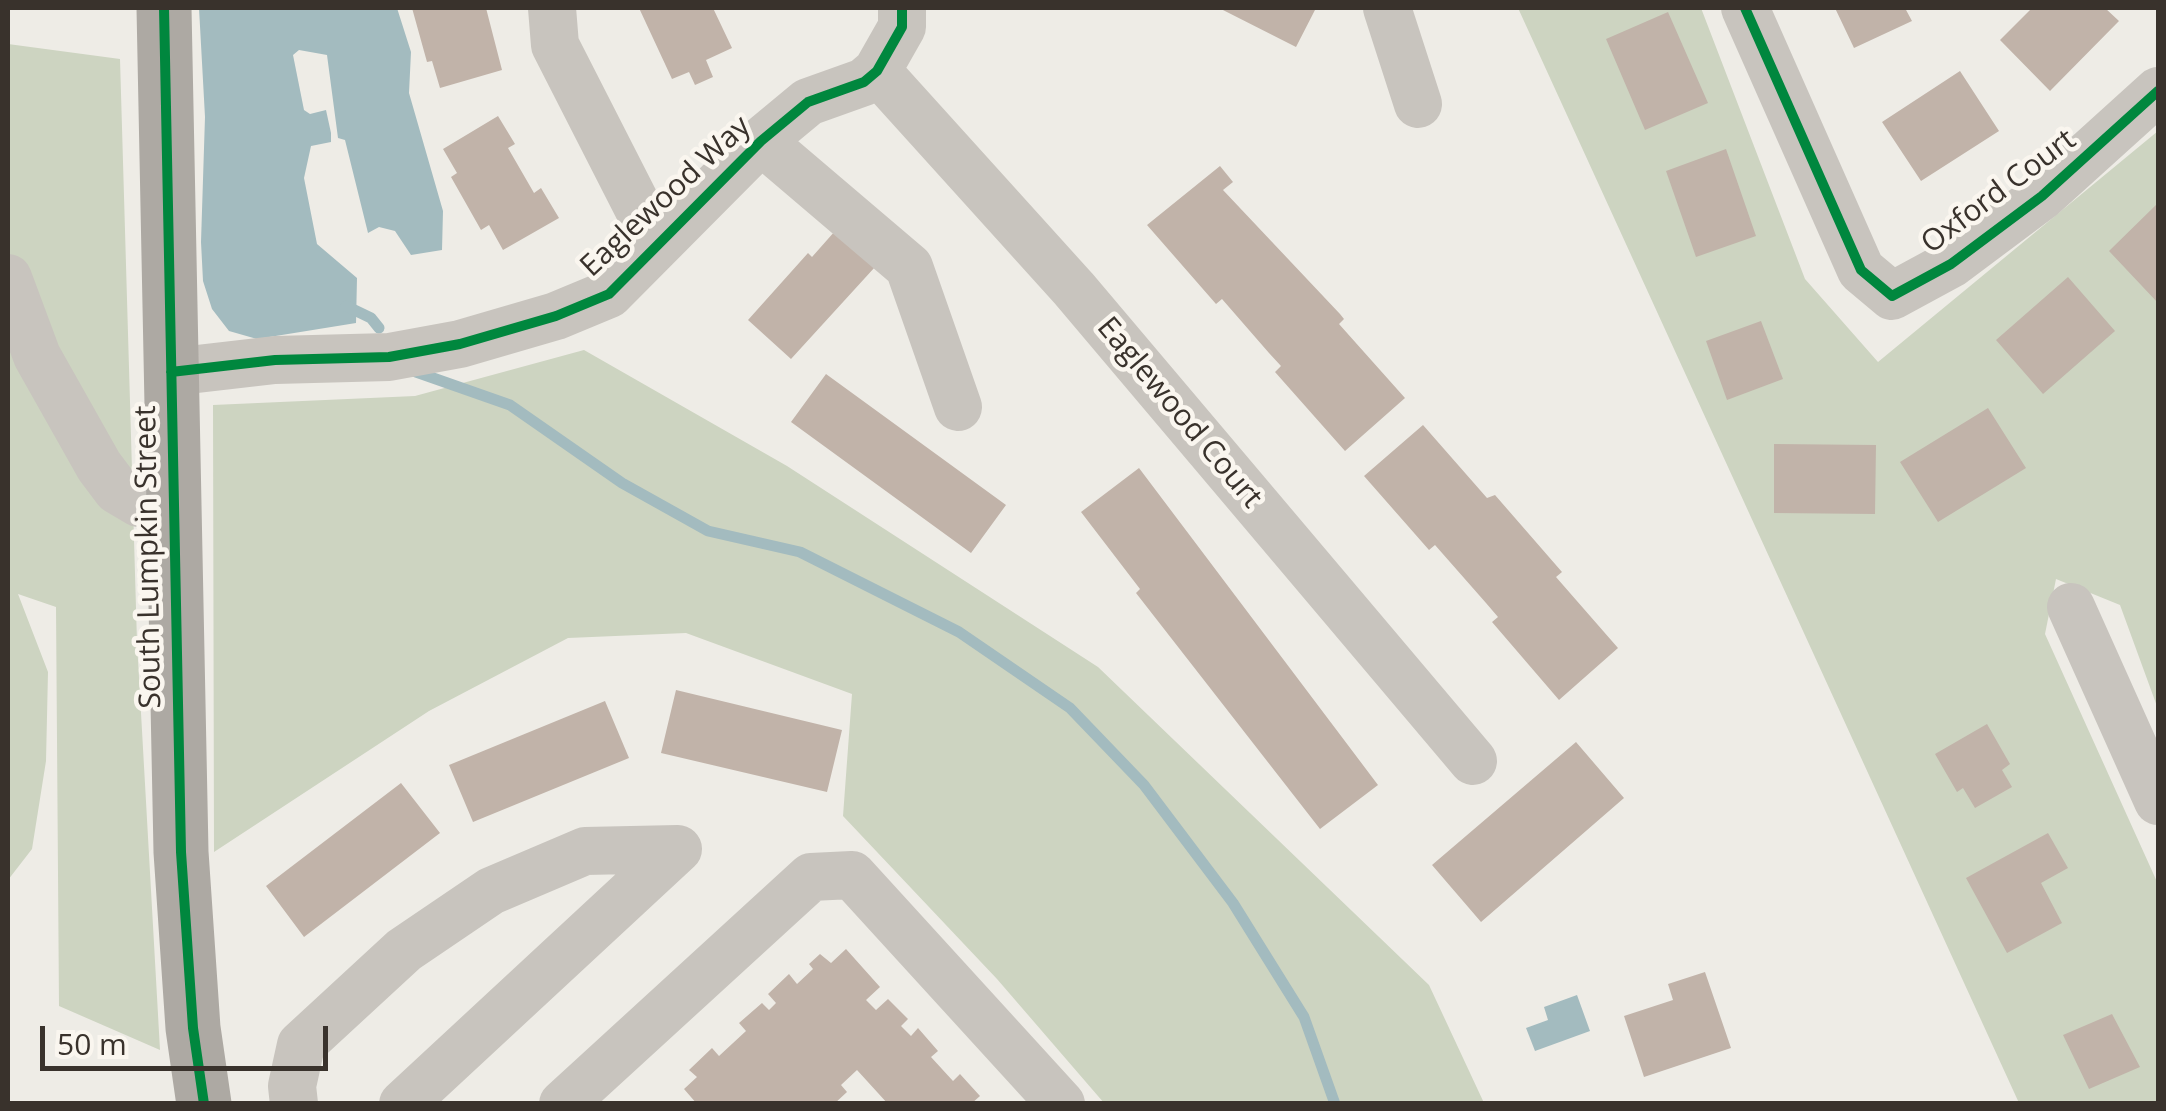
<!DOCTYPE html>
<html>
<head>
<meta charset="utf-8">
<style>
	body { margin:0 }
	#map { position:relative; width:2166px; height:1111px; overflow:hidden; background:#eeece6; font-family:"Open Sans",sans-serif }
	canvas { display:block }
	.frame { position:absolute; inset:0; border:10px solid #39322c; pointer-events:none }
	.scale { position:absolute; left:40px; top:1026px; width:288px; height:45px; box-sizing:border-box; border:5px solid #39322c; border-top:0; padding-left:12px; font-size:30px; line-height:35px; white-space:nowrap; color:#39322c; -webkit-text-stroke:8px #faf6ef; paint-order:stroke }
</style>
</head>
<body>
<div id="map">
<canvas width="2166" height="1111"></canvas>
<div class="frame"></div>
<div class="scale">50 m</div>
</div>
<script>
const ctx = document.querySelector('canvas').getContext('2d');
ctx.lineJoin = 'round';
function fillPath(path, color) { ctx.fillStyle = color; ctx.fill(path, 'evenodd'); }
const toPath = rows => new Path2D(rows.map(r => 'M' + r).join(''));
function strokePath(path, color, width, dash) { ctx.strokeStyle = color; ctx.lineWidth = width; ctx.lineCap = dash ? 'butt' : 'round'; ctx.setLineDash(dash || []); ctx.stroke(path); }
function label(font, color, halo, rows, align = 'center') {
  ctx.font = font + ' "Open Sans",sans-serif'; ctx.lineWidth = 9; ctx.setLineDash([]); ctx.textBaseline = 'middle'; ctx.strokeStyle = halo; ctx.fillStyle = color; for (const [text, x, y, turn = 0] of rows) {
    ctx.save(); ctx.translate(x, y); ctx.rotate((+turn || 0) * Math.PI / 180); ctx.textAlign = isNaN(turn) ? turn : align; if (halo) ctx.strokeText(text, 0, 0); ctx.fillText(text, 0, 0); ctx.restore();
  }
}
fillPath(toPath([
	[1518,8,1701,8,1805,279,1878,362,2158,131,2158,709,2120,605,2056,579,2045,634,2158,884,2158,1103,2019,1103],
	[8,44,120,59,137,642,160,1050,59,1006,56,607,18,594,48,672,46,761,32,849,8,880],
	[584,350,787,466,1098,667,1429,985,1484,1103,1104,1103,997,979,843,816,852,694,686,633,568,638,429,711,214,852,213,405,415,396]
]), '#cdd4c1');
fillPath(toPath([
	[199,8,397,8,411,52,409,93,443,211,442,250,411,255,395,231,379,227,368,233,345,140,338,138,327,55,299,50,293,55,304,110,310,114,326,110,331,133,331,142,311,146,304,178,317,244,357,278,356,323,257,339,229,331,212,309,203,281,201,242,205,117],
	[1577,995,1590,1031,1535,1051,1526,1028,1548,1020,1544,1007]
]), '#a3bbbf');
strokePath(toPath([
	[346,306,371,318,379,328],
	[416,372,510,405,622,483,708,531,800,552,959,632,1070,708,1144,785,1233,903,1304,1017,1335,1104]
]), '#a3bbbf', 11);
fillPath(toPath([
	[412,8,486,8,502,70,440,88,432,61,427,62],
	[639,8,713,8,732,48,706,60,713,77,695,85,689,72,672,79],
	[1219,8,1316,8,1296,47],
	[1835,8,1905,8,1912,21,1854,48],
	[2032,8,2105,8,2119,21,2050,91,2000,40],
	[1668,12,1708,103,1645,130,1606,39],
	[1960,71,1999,131,1921,181,1882,122],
	[498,116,515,144,508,148,534,193,541,188,559,218,503,250,489,225,481,230,451,177,457,173,443,149],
	[1726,149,1756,236,1696,257,1666,171],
	[1220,166,1233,182,1223,190,1340,314,1344,319,1339,324,1405,398,1345,451,1275,372,1281,366,1269,353,1222,299,1216,304,1147,225],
	[2158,203,2158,303,2109,251],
	[835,231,875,267,791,359,748,320,808,253,812,257],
	[2068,277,2115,331,2043,394,1996,340],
	[1761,321,1783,379,1727,400,1706,341],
	[826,374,1006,505,971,553,791,422],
	[1988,408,2026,468,1938,522,1900,462],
	[1423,425,1487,498,1495,495,1562,572,1556,577,1618,648,1559,700,1492,622,1498,617,1486,603,1435,545,1429,550,1364,476],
	[1774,444,1876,445,1875,514,1774,513],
	[1139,468,1378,785,1320,829,1136,593,1140,589,1081,512],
	[676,690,842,730,827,792,661,753],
	[605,701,629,758,473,822,449,765],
	[1987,724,2010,764,2002,770,2012,787,1975,808,1963,788,1957,792,1935,754],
	[1576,742,1624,798,1481,922,1432,865],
	[401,783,440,833,304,937,266,886],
	[2048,833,2068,868,2041,883,2062,923,2007,953,1966,878],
	[846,949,880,987,866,1000,876,1010,888,999,908,1019,901,1026,911,1036,918,1028,938,1051,931,1057,953,1081,960,1074,980,1096,971,1104,888,1104,857,1070,841,1085,847,1092,834,1104,697,1104,684,1089,697,1077,689,1070,712,1048,719,1056,746,1031,739,1023,762,1003,769,1010,776,1003,768,994,789,974,797,984,813,969,809,964,820,954,831,963],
	[1705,972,1731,1048,1644,1077,1624,1016,1673,1000,1668,984],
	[2112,1014,2140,1067,2089,1089,2063,1035]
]), '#c1b3a9');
strokePath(toPath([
	[552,8,555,45,656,243],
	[1387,8,1418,104],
	[1745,8,1861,270,1892,296,1951,264,2042,196,2158,91],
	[877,71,1074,289,1473,761],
	[761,141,909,267,958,407],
	[8,278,37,356,99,466,117,490,139,503,172,508],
	[171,372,275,360,389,357,460,344,556,316,609,294,761,141,808,102,864,82,877,71,902,27,902,8],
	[2071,607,2158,801],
	[294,1104,292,1086,301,1045,404,950,491,891,585,851,678,849,403,1104],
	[563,1104,811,877,852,875,1061,1104]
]), '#c8c4be', 48);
strokePath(toPath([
	[164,8,181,852,193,1028,204,1104]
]), '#ada9a3', 55);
strokePath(toPath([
	[164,8,181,852,193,1028,204,1104],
	[1745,8,1861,270,1892,296,1951,264,2042,196,2158,91],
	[171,372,275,360,389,357,460,344,556,316,609,294,761,141,808,102,864,82,877,71,902,27,902,8]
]), '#00873e', 10);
label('30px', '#39322c', '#faf6ef', [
	["Oxford Court",1999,192,-37],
	["Eaglewood Way",666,197,-43],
	["Eaglewood Court",1179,413,50],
	["South Lumpkin Street",149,557,-91]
]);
</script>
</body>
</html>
